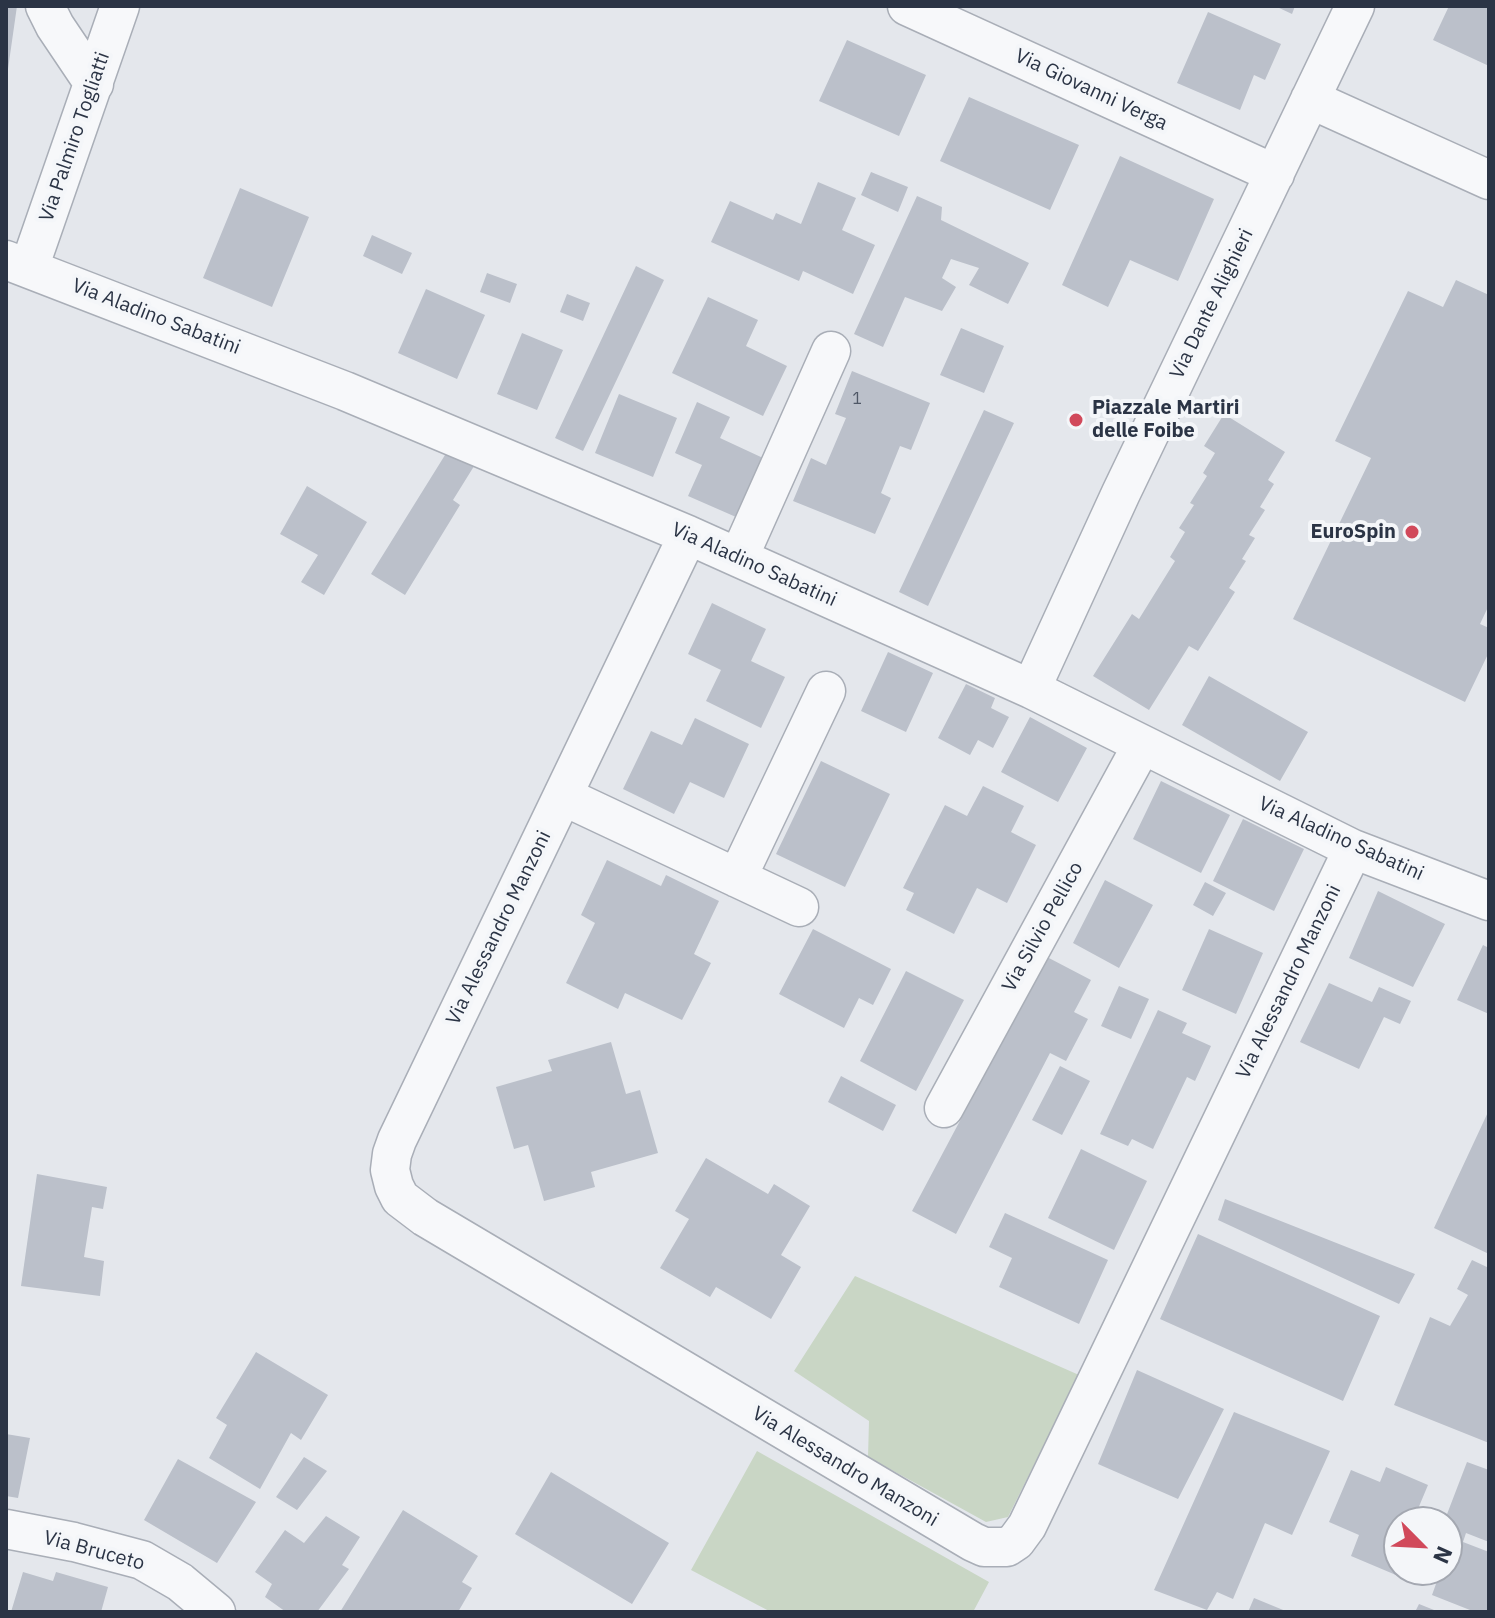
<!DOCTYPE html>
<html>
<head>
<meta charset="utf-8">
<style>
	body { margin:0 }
	#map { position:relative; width:1495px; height:1618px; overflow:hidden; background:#e4e7ec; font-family:"IBM Plex Sans",sans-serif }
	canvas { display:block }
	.frame { position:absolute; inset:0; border:8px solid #2b3445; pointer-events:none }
	.north { position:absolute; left:1383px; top:1506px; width:80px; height:80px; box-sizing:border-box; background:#f4f6f9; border:2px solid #a4a8b1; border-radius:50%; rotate:114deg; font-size:22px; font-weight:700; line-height:32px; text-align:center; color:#2b3445 }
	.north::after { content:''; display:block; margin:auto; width:28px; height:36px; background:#d1495b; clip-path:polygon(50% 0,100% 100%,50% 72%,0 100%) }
</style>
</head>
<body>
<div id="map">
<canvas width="1495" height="1618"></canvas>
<div class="frame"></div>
<div class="north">N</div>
</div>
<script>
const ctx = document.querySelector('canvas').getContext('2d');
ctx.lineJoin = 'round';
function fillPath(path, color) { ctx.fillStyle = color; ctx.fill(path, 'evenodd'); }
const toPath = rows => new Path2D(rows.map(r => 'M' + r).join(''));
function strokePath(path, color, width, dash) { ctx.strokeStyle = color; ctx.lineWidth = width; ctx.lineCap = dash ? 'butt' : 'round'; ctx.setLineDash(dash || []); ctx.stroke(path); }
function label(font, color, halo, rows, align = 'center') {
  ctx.font = font + ' "IBM Plex Sans",sans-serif'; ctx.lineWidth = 8; ctx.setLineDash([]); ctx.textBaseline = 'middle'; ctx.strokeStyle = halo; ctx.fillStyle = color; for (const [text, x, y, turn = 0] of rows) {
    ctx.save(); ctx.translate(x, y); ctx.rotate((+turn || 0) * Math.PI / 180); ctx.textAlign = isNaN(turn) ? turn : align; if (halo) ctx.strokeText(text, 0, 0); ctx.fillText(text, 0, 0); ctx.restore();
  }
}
fillPath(toPath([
	[855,1276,1079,1375,1008,1517,986,1522,868,1457,869,1421,794,1371],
	[757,1451,989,1582,973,1612,771,1612,691,1570]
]), '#c9d6c5');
fillPath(toPath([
	[6,6,17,6,7,76,6,76],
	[1275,6,1295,6,1292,14],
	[1449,6,1489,6,1489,66,1433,40],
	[1208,12,1281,44,1265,80,1254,75,1240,110,1177,83],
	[847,40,926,75,899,136,819,101],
	[969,97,1079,145,1050,210,940,161],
	[1120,156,1214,199,1178,281,1130,260,1108,307,1062,285],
	[871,172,908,187,898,212,861,195],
	[818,182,856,198,842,230,875,245,853,294,803,271,799,281,711,242,730,201,773,220,776,213,801,224],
	[240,188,309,217,272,307,203,278],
	[917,196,942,207,941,220,1029,263,1008,304,969,285,979,268,951,259,942,278,956,287,942,311,905,297,883,347,854,334],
	[372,235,412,253,402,274,363,256],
	[636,266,664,280,583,451,555,438],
	[487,273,517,284,510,303,480,292],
	[1456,280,1489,295,1489,605,1480,624,1489,628,1489,652,1465,702,1293,619,1371,458,1335,441,1408,291,1443,307],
	[426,289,485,315,457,379,398,353],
	[567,294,590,303,583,321,560,312],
	[708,297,758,320,746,346,787,366,763,416,672,373],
	[961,328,1004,346,984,393,940,375],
	[522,333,563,350,537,410,497,394],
	[852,371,930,403,911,450,900,446,881,493,891,498,875,534,793,501,811,458,826,465,846,418,835,414],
	[619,394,677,418,653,477,595,453],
	[697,402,730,417,720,438,763,458,736,517,688,496,702,465,675,453],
	[984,410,1014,423,928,606,899,592],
	[1224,414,1285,452,1268,480,1274,484,1260,507,1265,510,1249,535,1255,538,1242,559,1246,561,1229,588,1235,592,1198,651,1189,646,1149,710,1093,676,1132,614,1139,619,1175,561,1170,557,1185,532,1179,528,1194,505,1190,503,1207,476,1203,473,1215,453,1204,446],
	[450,447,476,463,453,500,460,505,405,595,371,574],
	[307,486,367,522,324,595,301,582,318,555,280,534],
	[712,603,766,629,751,661,785,677,761,728,706,701,721,670,688,654],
	[888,652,933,673,906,732,861,711],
	[1209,676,1308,732,1280,781,1182,725],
	[966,684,995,698,991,708,1009,717,993,748,978,740,970,755,938,738],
	[1030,717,1087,748,1058,802,1001,772],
	[695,718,749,744,724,798,690,782,674,814,623,789,651,731,682,745],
	[821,761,890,794,845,887,776,854],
	[1161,781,1230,815,1201,873,1133,839],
	[983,786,1024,806,1011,832,1036,845,1007,903,977,888,954,934,906,910,914,893,903,888,945,805,967,816],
	[1243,819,1304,849,1274,911,1213,881],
	[607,860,661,886,666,875,719,901,694,954,711,963,682,1020,625,993,618,1009,566,983,595,923,581,915],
	[1105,880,1153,905,1119,968,1073,943],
	[1205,882,1226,893,1213,916,1193,905],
	[1378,891,1445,924,1413,987,1349,958],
	[813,929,891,969,873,1005,859,998,844,1028,779,994],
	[1209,929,1263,953,1236,1014,1182,990],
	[1483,945,1489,948,1489,1014,1457,1000],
	[1047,957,1091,980,1074,1012,1088,1019,1066,1061,1050,1053,956,1234,912,1211],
	[906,971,964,1000,916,1091,860,1061],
	[1329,983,1372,1002,1379,987,1411,1001,1400,1024,1384,1017,1359,1069,1300,1042],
	[1119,986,1149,999,1131,1039,1101,1026],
	[1158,1010,1187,1023,1182,1033,1211,1046,1195,1081,1187,1077,1153,1149,1132,1139,1128,1146,1100,1134],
	[611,1042,626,1094,640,1090,658,1153,591,1172,595,1187,544,1201,528,1145,514,1149,496,1087,552,1071,548,1060],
	[1060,1066,1090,1081,1062,1135,1032,1120],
	[841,1076,896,1105,883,1131,828,1102],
	[1489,1110,1489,1254,1434,1228],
	[1081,1149,1147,1181,1114,1250,1048,1218],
	[706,1158,768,1194,774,1184,810,1206,781,1255,801,1267,771,1319,716,1287,710,1297,660,1268,689,1219,675,1211],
	[37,1174,107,1187,103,1209,92,1207,84,1257,104,1261,100,1296,21,1286],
	[1225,1199,1415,1274,1399,1304,1218,1220],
	[1005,1213,1108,1260,1079,1324,999,1287,1012,1258,989,1247],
	[1198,1234,1380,1316,1343,1401,1160,1319],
	[1472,1260,1489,1268,1489,1443,1394,1405,1430,1317,1450,1326,1468,1295,1457,1289],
	[256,1352,328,1395,301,1440,291,1433,260,1489,209,1458,227,1425,216,1418],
	[1137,1370,1224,1409,1178,1499,1098,1464],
	[1234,1412,1330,1451,1292,1535,1265,1523,1233,1599,1217,1592,1207,1610,1154,1590],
	[6,1434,30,1438,18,1498,6,1496],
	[304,1457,327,1471,297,1510,276,1497],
	[178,1459,256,1502,217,1563,144,1520],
	[1467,1462,1489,1470,1489,1542,1466,1533,1463,1542,1489,1552,1489,1612,1475,1612,1432,1595,1441,1570,1447,1570,1447,1522,1444,1522],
	[1386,1467,1428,1485,1415,1516,1430,1522,1399,1522,1399,1570,1428,1570,1422,1586,1351,1556,1359,1535,1329,1522,1351,1470,1380,1482],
	[551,1472,669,1543,632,1604,515,1534],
	[403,1510,478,1556,462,1582,472,1588,458,1612,340,1612],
	[326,1516,360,1537,342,1565,349,1569,317,1612,286,1612,265,1597,272,1584,255,1572,285,1530,304,1543],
	[23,1572,53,1581,56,1572,108,1587,101,1612,11,1612],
	[1254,1598,1288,1612,1248,1612],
	[1419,1604,1439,1612,1415,1612]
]), '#bbc0ca');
const street = toPath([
	[45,6,55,26,94,84],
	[907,6,1275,174],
	[1310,99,1489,180],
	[6,260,345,391,688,535,1031,689,1353,849,1489,901],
	[29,268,120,6],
	[688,535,397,1140,392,1154,390,1170,394,1186,400,1198,425,1217,973,1542,984,1547,1007,1547,1016,1541,1027,1526,1353,849],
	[739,557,831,351],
	[1031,689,1121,493,1355,6],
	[563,796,799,907],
	[737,878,826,691],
	[944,1108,1142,745],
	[6,1529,74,1542,142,1560,180,1582,216,1612]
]);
strokePath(street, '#a9aeb7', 41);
strokePath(street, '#f7f8fa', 38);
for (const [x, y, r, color] of [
	[1076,420,8,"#d1495b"],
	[1412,532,8,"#d1495b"]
]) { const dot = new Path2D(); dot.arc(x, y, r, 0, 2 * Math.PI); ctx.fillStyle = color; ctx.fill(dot); strokePath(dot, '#f4f6f9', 3); }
label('16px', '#4f5766', null, [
	["1",857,399]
]);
label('20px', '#2b3445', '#f4f6f9', [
	["Via Giovanni Verga",1091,90,25],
	["Via Palmiro Togliatti",75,137,-71],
	["Via Dante Alighieri",1212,304,-64],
	["Via Aladino Sabatini",156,317,21],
	["Via Aladino Sabatini",754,565,24],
	["Via Aladino Sabatini",1341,839,24],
	["Via Silvio Pellico",1043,927,-61],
	["Via Alessandro Manzoni",499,928,-64],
	["Via Alessandro Manzoni",1289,982,-64],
	["Via Alessandro Manzoni",845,1467,31],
	["Via Bruceto",94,1551,15]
]);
label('bold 20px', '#2b3445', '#f4f6f9', [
	["Piazzale Martiri",1092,408],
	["delle Foibe",1092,431],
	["EuroSpin",1396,532,"right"]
], 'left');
</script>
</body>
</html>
